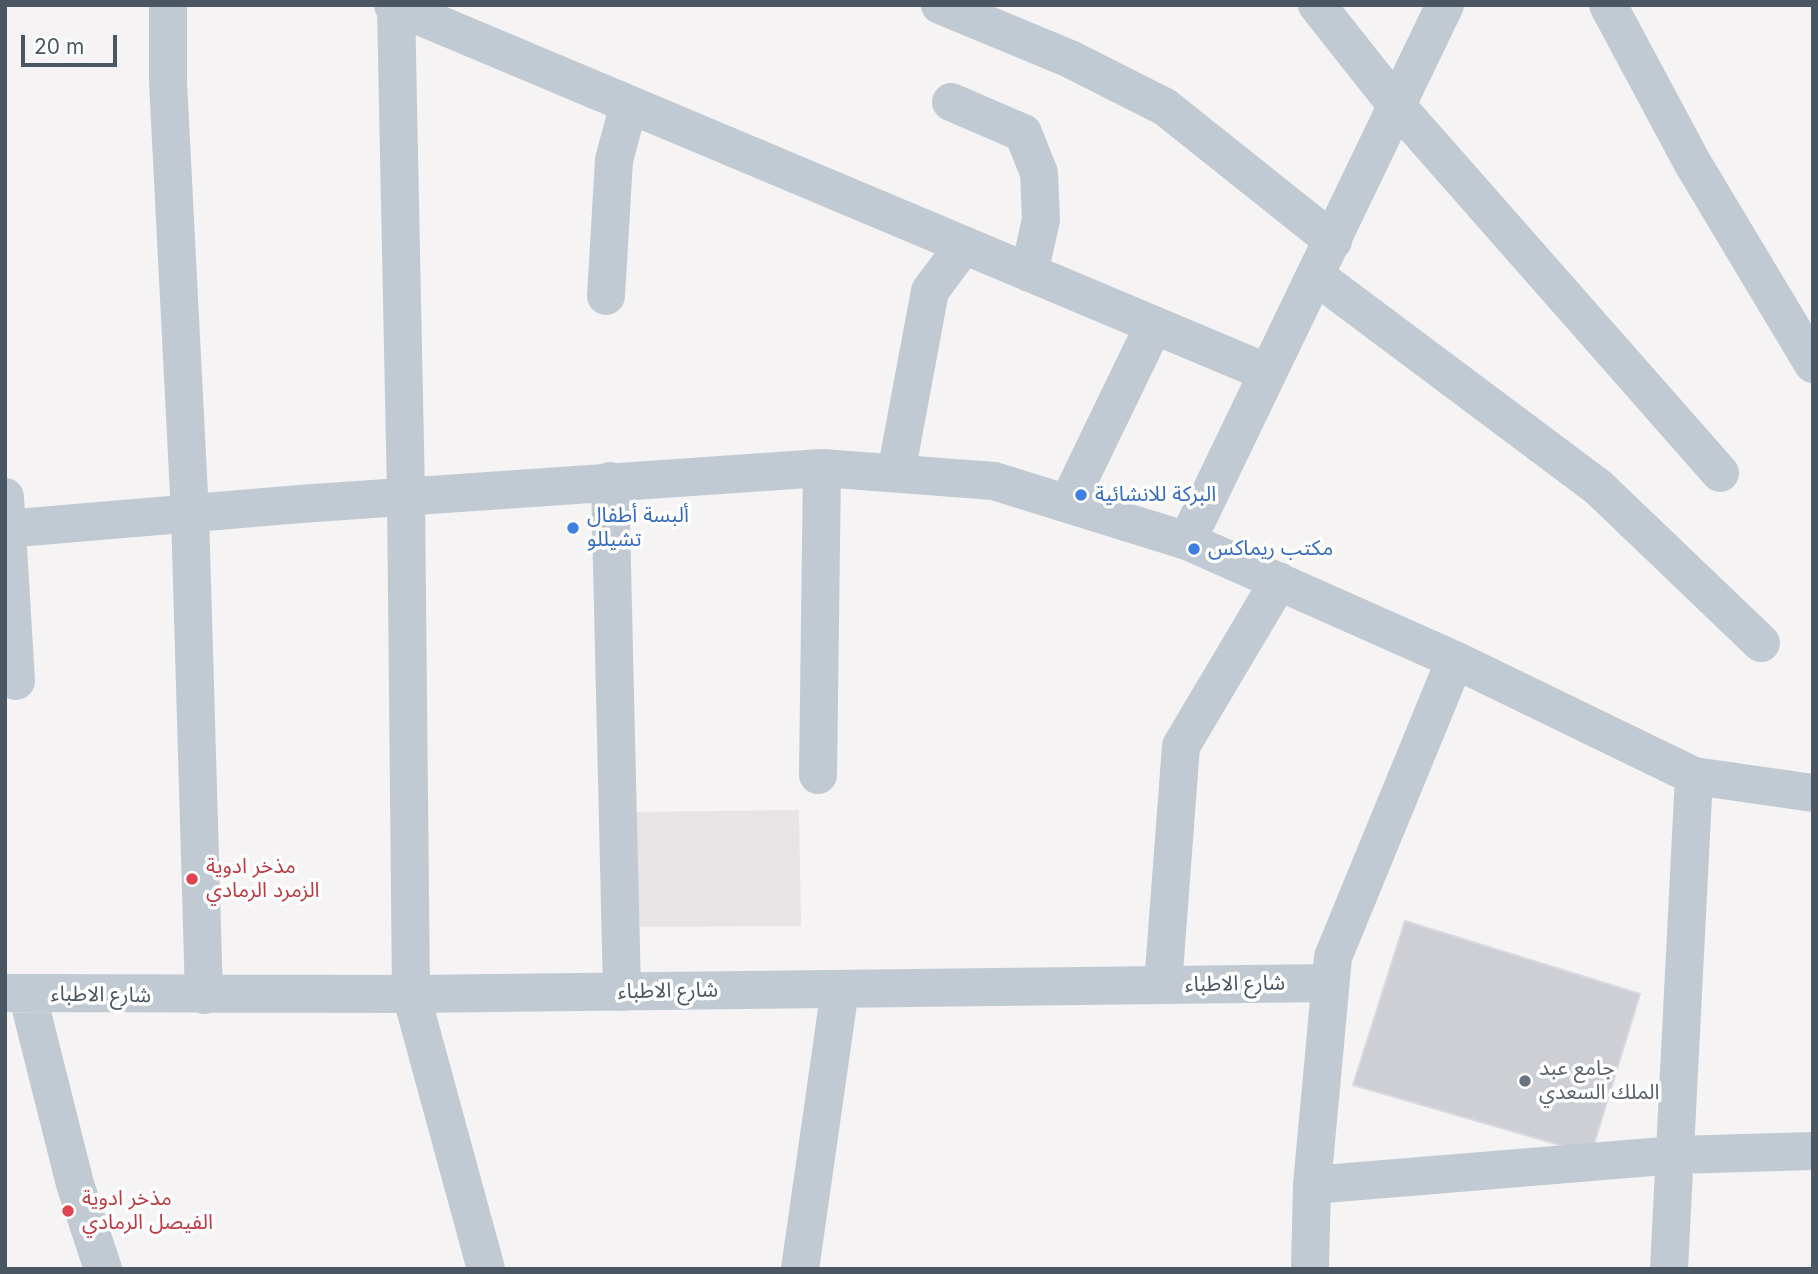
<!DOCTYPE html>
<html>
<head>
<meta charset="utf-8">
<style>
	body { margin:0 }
	#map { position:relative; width:1818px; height:1274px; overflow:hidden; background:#f5f3f3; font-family:Inter,sans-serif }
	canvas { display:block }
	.frame { position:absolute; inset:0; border:7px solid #4a5661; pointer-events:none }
	.scale { position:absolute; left:21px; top:35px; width:96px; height:32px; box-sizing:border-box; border:4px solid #4a5661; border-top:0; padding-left:9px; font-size:21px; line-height:24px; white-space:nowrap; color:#4a5661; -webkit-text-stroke:5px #fff; paint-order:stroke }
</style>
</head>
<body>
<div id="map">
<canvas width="1818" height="1274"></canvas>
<div class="frame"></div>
<div class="scale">20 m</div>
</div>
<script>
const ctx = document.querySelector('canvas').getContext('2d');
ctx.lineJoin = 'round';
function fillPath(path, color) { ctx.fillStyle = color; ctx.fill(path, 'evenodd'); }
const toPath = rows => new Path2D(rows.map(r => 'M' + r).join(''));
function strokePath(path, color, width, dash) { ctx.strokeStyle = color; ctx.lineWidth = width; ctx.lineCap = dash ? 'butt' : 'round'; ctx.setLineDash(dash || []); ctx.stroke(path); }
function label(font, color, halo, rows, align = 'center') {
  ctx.font = font + ' Inter,"Noto Sans Arabic",sans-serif'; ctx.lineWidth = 7; ctx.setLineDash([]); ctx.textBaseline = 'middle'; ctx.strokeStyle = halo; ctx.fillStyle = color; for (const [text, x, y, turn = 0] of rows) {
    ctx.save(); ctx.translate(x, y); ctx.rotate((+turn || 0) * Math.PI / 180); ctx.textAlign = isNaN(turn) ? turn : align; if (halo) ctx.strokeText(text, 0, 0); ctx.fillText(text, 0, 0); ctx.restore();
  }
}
fillPath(toPath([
	[799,810,801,926,632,927,631,812]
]), '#e6e4e5');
const building = toPath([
	[1405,921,1640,994,1591,1154,1353,1085,1405,921]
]);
fillPath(building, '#cdcfd5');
strokePath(building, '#d7d9de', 2);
strokePath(toPath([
	[168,5,168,82,190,514,204,995],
	[393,5,1268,373],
	[940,5,1070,59,1165,107,1333,241],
	[1317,5,1397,106,1720,473],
	[1608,5,1692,162,1813,364],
	[396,7,406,496,411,994,486,1269],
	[951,102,1023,133,1039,173,1041,220,1029,273],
	[1316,276,1598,487,1761,643],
	[606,296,614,160,629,104],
	[896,473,930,291,964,245],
	[610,481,622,992],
	[5,497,16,681],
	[1068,503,1154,325],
	[5,529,300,504,822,468,994,481,1187,541,1455,660,1694,776,1813,793],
	[1187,541,1445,5],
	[818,775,822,468],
	[1163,985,1181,746,1279,581],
	[5,993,411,994,1330,983],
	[27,993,75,1184,103,1269],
	[1312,1185,1676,1155,1813,1151],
	[800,1269,840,989],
	[1310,1269,1312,1185,1333,957,1455,660],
	[1669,1269,1694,776]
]), '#c1cad2', 38);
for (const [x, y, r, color] of [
	[1081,495,7,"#3f7fe0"],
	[573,528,7,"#3f7fe0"],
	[1194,549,7,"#3f7fe0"],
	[192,879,7,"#e0444e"],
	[1525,1081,7,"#6b7280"],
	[68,1211,7,"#e0444e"]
]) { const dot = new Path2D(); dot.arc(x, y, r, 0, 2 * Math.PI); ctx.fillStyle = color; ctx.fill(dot); strokePath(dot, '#fff', 2.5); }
label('21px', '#366cbe', '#fff', [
	["البركة للانشائية",1095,495],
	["ألبسة أطفال",587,516],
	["تشيللو",587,540],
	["مكتب ريماكس",1208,549]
], 'left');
label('21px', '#be3a42', '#fff', [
	["مذخر ادوية",206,867],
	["الزمرد الرمادي",206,891],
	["مذخر ادوية",82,1199],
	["الفيصل الرمادي",82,1223]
], 'left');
label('21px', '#4a5661', '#fff', [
	["شارع الاطباء",1235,984,-1],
	["شارع الاطباء",668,991,-1],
	["شارع الاطباء",101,995,1]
]);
label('21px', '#5b616d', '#fff', [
	["جامع عبد",1539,1069],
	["الملك السعدي",1539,1093]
], 'left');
</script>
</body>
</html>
